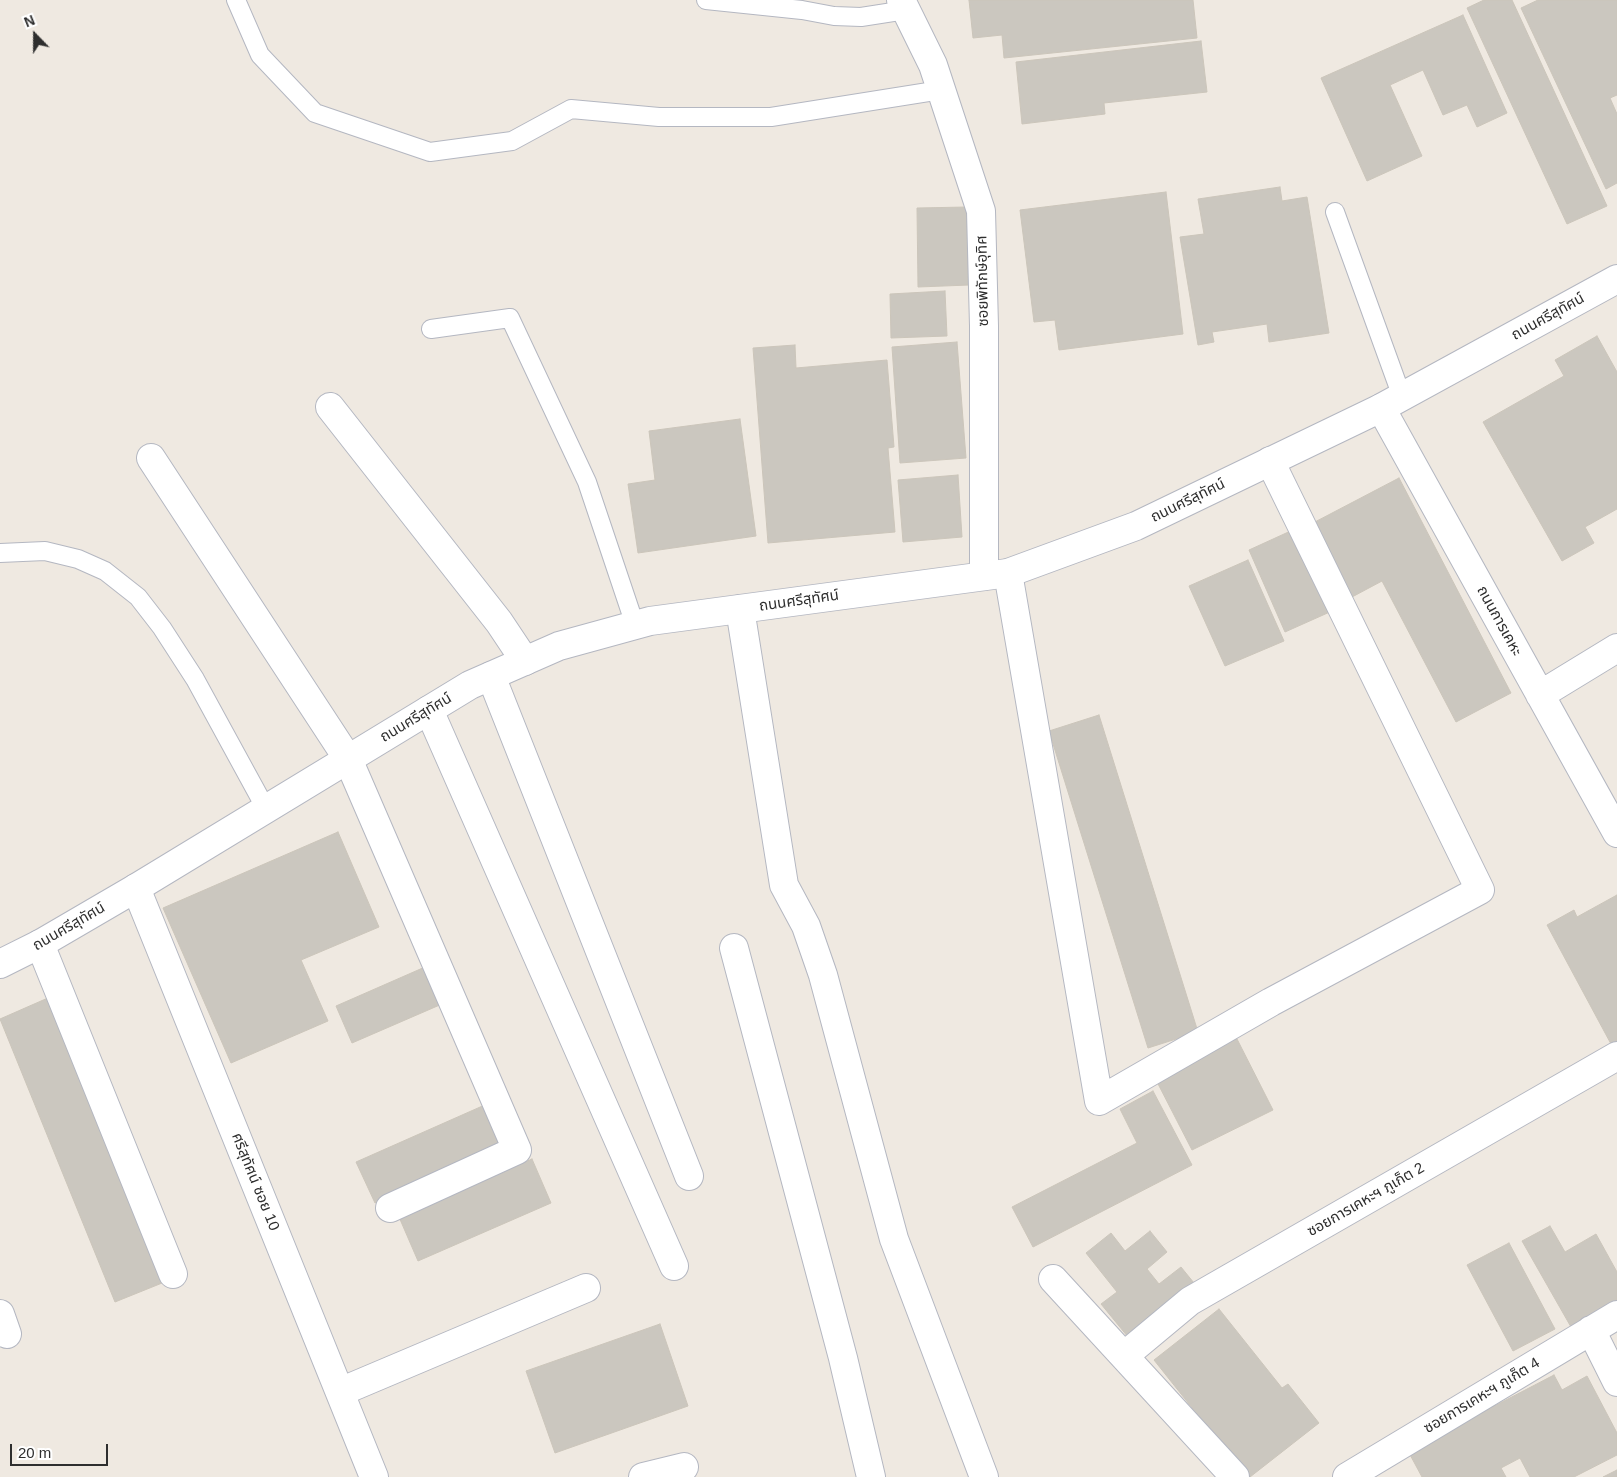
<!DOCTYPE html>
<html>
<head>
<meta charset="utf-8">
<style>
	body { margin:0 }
	#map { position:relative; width:1617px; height:1477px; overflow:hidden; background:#efe9e1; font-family:Arial,sans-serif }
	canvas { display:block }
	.north { position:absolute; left:10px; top:10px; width:50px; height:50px; -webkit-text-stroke:4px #fff; paint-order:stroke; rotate:338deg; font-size:14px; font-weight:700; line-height:20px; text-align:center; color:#2e2e2e }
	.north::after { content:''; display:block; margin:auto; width:18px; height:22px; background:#2e2e2e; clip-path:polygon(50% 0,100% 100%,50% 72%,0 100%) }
	.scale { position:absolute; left:10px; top:1444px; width:98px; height:22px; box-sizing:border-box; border:2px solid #2e2e2e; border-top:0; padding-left:6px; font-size:15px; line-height:18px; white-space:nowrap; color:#2e2e2e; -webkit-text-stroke:4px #fff; paint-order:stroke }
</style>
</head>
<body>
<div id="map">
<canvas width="1617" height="1477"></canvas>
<div class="north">N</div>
<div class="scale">20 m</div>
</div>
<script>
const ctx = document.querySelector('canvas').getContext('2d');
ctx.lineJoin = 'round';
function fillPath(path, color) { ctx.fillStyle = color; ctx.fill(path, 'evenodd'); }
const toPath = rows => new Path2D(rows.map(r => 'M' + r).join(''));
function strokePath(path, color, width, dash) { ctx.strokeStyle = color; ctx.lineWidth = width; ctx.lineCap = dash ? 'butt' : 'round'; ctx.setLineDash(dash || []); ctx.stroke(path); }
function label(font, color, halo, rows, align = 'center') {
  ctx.font = font + ' Arial,"Noto Sans Thai",sans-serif'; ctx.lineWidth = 4; ctx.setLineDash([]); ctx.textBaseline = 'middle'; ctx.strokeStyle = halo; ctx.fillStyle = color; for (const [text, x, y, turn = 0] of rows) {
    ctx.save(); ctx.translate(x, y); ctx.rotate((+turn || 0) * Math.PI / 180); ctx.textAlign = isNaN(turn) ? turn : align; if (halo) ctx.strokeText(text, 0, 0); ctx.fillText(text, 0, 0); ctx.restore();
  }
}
const building = toPath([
	[969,0,1193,0,1197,38,1004,58,1002,35,973,38,969,0],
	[1484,0,1512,0,1607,206,1567,224,1467,8,1484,0],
	[1538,0,1617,0,1617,95,1610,98,1617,114,1617,183,1606,189,1521,8,1538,0],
	[1463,15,1507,113,1477,127,1467,105,1443,115,1423,70,1390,85,1422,156,1367,181,1321,78,1463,15],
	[1201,41,1207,92,1104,103,1105,114,1022,124,1016,62,1201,41],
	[1280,187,1282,201,1307,197,1329,333,1269,342,1267,324,1212,332,1214,342,1198,345,1180,237,1204,234,1198,199,1280,187],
	[1166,192,1183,334,1059,350,1055,320,1034,322,1020,210,1166,192],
	[967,207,969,285,918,287,917,208,967,207],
	[945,291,947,336,891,338,890,294,945,291],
	[1597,336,1617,372,1617,509,1585,527,1594,543,1562,561,1483,422,1564,376,1555,360,1597,336],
	[957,342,966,458,900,463,892,347,957,342],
	[795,345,796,368,887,360,894,447,888,448,895,532,768,543,753,348,795,345],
	[740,419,756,536,638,553,628,484,655,480,649,431,740,419],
	[958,475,962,537,903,542,898,480,958,475],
	[1399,478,1511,693,1456,722,1382,581,1352,597,1313,523,1399,478],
	[1295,529,1332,611,1285,632,1249,550,1295,529],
	[1248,560,1284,641,1225,666,1189,586,1248,560],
	[1099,715,1198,1032,1148,1048,1049,731,1099,715],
	[338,832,379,927,301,960,328,1021,231,1063,163,908,338,832],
	[1617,895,1617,1041,1611,1044,1547,925,1574,910,1577,917,1617,895],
	[425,967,442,1004,352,1043,336,1006,425,967],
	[57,994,172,1279,115,1302,0,1019,57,994],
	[1236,1037,1273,1110,1192,1150,1155,1078,1236,1037],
	[1153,1091,1192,1165,1033,1247,1012,1207,1137,1143,1120,1109,1153,1091],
	[487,1104,505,1146,375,1203,356,1162,487,1104],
	[532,1159,551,1203,418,1261,399,1217,532,1159],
	[1550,1226,1565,1252,1596,1234,1617,1272,1617,1301,1571,1327,1522,1241,1550,1226],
	[1150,1231,1167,1252,1147,1269,1159,1284,1181,1267,1194,1283,1128,1337,1101,1304,1117,1292,1086,1253,1111,1233,1125,1251,1150,1231],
	[1509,1243,1555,1329,1513,1351,1467,1265,1509,1243],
	[1219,1309,1282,1388,1288,1384,1319,1423,1250,1477,1222,1441,1220,1443,1154,1360,1219,1309],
	[660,1324,688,1406,555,1453,526,1371,660,1324],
	[1554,1375,1562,1390,1587,1376,1617,1433,1617,1455,1574,1477,1530,1477,1520,1458,1501,1468,1506,1477,1422,1477,1408,1451,1554,1375],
	[1617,1470,1617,1477,1603,1477,1617,1470]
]);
fillPath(building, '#cbc7bf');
strokePath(building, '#cbc5ba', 1);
const lane = toPath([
	[236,0,260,55,315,113,430,152,512,141,571,109,659,117,771,117,941,90],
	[706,0,802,10,834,16,861,17,906,10],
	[1335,212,1402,397],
	[431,329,510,318,587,482,635,625],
	[0,553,45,551,78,559,105,571,138,597,162,628,195,679,266,809]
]);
const street = toPath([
	[901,0,933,65,981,211,984,326,984,576],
	[330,407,499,622,525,661],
	[1381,408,1617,833],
	[151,458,348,759,517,1150,390,1208],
	[1008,573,1099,1101,1271,1002,1480,890,1270,461],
	[740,609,784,885,806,926,823,975,894,1239,984,1477],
	[491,676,689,1176],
	[1540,695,1617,648],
	[429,710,674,1266],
	[136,888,374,1477],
	[40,944,173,1274],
	[734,948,843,1358,871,1477],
	[1053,1279,1235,1477],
	[0,1314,7,1334],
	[1591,1330,1617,1382],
	[1124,1356,1190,1301,1617,1056],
	[340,1392,586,1288],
	[643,1477,684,1467],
	[1347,1477,1617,1315]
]);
const secondary = toPath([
	[0,964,40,944,136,888,470,685,559,646,650,621,1008,573,1136,526,1381,408,1617,279]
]);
strokePath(lane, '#b4b7c1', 20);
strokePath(street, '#b4b7c1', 30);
strokePath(secondary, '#b4b7c1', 30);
strokePath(lane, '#fff', 18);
strokePath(street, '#fff', 28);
strokePath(secondary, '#fff', 28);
label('15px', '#2e2e2e', '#fff', [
	["ซอยพิทักษ์อุทิศ",983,281,-91],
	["ถนนศรีสุทัศน์",1548,317,-29],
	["ถนนศรีสุทัศน์",1188,501,-26],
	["ถนนศรีสุทัศน์",799,601,-8],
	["ถนนการเคหะ",1499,621,61],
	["ถนนศรีสุทัศน์",416,718,-31],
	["ถนนศรีสุทัศน์",69,927,-30],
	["ศรีสุทัศน์ ซอย 10",255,1182,68],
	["ซอยการเคหะฯ ภูเก็ต 2",1366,1200,-30],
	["ซอยการเคหะฯ ภูเก็ต 4",1482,1396,-31]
]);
</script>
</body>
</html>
